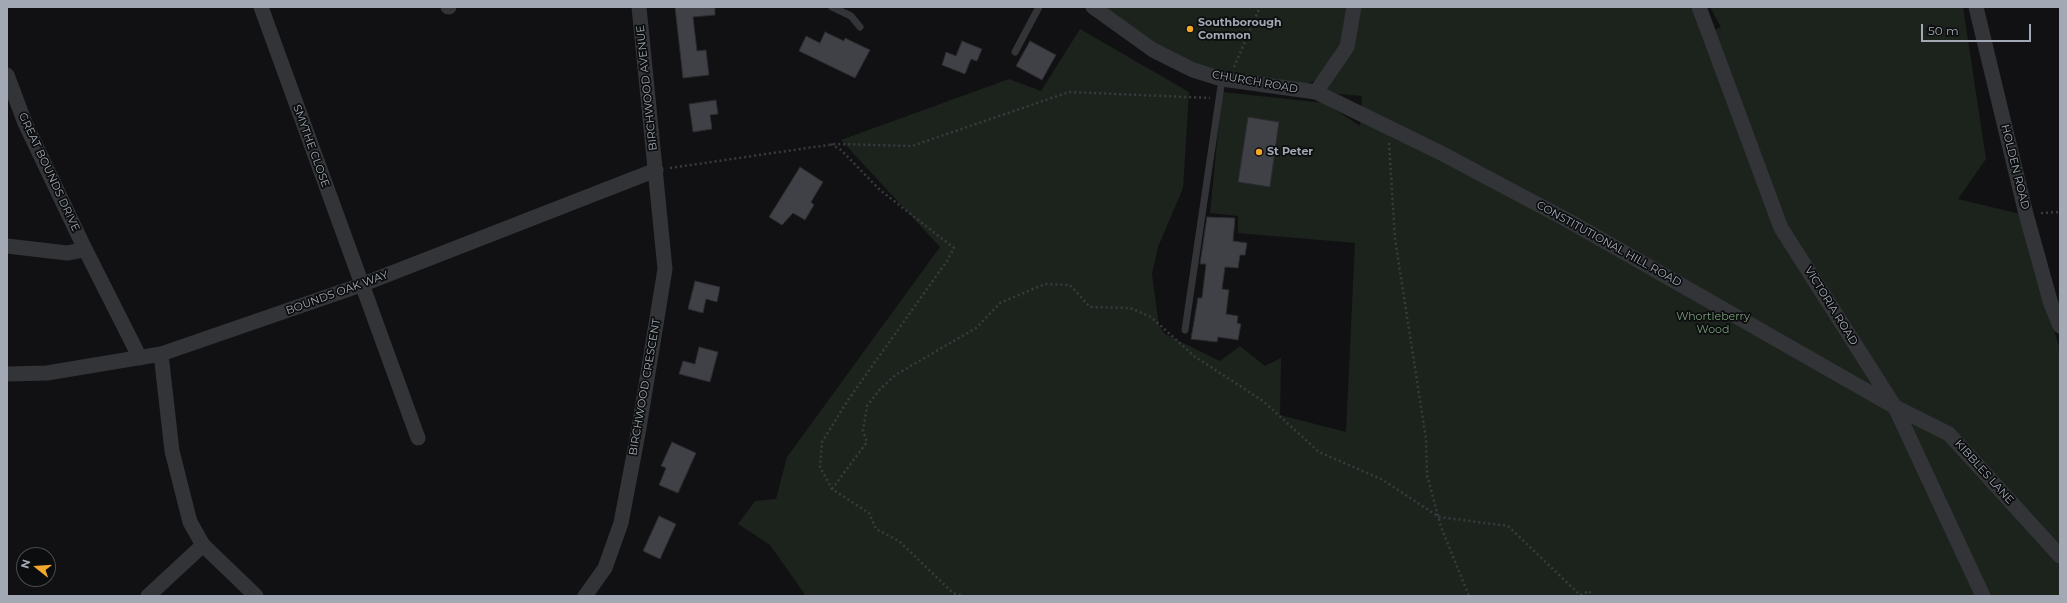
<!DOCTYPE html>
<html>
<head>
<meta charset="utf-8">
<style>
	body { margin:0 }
	#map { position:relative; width:2067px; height:603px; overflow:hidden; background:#111113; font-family:Montserrat,sans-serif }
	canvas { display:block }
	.frame { position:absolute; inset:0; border:8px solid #a3a9b4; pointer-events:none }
	.north { position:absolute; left:16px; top:547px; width:40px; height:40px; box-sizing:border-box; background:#0c0d0e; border:1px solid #484b50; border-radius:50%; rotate:287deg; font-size:11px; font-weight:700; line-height:16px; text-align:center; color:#a3a9b4 }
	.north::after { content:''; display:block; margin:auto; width:14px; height:18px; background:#f1a82b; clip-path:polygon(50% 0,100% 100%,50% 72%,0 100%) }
	.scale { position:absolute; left:1921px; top:24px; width:110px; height:18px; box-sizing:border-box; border:2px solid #a3a9b4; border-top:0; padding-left:5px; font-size:12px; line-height:14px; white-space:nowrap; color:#a3a9b4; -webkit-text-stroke:3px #0c0d0e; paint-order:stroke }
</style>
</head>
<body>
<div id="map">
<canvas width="2067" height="603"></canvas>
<div class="frame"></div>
<div class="north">N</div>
<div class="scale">50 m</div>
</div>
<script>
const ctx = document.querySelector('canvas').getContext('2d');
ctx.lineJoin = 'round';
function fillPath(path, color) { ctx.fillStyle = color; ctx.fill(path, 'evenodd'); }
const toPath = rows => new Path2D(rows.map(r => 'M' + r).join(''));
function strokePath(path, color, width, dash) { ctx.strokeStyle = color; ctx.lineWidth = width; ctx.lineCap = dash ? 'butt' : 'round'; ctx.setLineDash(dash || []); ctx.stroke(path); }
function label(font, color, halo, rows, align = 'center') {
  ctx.font = font + ' Montserrat,sans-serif'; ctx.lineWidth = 3.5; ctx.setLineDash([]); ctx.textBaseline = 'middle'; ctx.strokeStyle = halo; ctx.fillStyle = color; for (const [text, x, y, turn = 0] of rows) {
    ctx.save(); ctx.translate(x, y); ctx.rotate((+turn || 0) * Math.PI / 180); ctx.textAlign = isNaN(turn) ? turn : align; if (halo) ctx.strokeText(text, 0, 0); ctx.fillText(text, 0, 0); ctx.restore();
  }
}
fillPath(toPath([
	[1101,7,1350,7,1340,54,1325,75,1308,84,1230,75,1184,62],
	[1354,7,1699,7,1707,34,1721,27,1710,7,1963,7,1986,159,1958,199,2020,214,2060,350,2060,596,806,596,770,545,738,524,755,501,776,499,787,457,940,247,841,140,1009,79,1041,91,1080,29,1189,92,1183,188,1158,247,1152,274,1159,326,1165,334,1220,361,1240,346,1265,366,1281,358,1280,415,1346,432,1355,243,1238,233,1238,216,1210,213,1222,92,1325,103,1360,126,1362,96,1316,92,1347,47],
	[1248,117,1279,122,1270,187,1238,182]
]), '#1c231c');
const building = toPath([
	[675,7,715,7,715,15,693,17,697,51,706,50,709,75,683,78,675,7],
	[825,32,844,41,845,38,870,50,855,78,799,51,806,36,820,43,825,32],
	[962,41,982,49,977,61,971,59,965,74,942,65,946,52,956,56,962,41],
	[1030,41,1056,55,1042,80,1016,66,1030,41],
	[716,100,718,114,710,115,712,129,693,132,689,104,716,100],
	[1248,117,1279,122,1270,187,1238,182,1248,117],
	[800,167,823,182,811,202,814,205,805,220,793,213,782,225,769,217,800,167],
	[1207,217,1235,218,1233,241,1247,243,1245,255,1240,255,1238,268,1225,267,1222,289,1229,290,1226,314,1238,316,1237,323,1241,324,1238,340,1218,337,1217,342,1191,339,1198,298,1202,298,1206,264,1200,264,1207,217],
	[695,281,720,287,717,302,706,299,703,313,688,309,695,281],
	[699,347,718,352,710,382,679,374,683,361,695,364,699,347],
	[672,442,696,453,678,493,659,485,666,468,661,466,672,442],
	[659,516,676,524,660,559,643,551,659,516]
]);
fillPath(building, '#404146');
strokePath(building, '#2b2c2f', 1);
strokePath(toPath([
	[1234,67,1260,7],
	[1389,143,1395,239,1426,439,1427,475,1441,527,1469,596],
	[831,144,841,150,880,190,954,248,947,261,848,400,822,442,820,467,832,489,869,513,876,529,899,541,953,593,963,596],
	[670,168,835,144,912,146,1069,92,1210,98],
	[2041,213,2060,212],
	[832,489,867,442,863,431,867,406,881,388,897,374,976,328,1000,303,1045,284,1070,285,1090,307,1130,308,1151,317,1194,356,1263,401,1319,452,1383,480,1439,517,1508,526,1580,595,1589,591,1593,596]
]), '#383b3f', 2.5, [2, 3]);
strokePath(toPath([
	[832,7,851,16,860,27],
	[1015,52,1039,7],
	[1185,330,1222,79]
]), '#323438', 7);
strokePath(toPath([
	[261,7,418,438],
	[448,7,449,7],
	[1093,7,1153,50,1193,70,1222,79,1316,92,1441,153,1569,221,1895,407,1949,434,2060,556],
	[1699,7,1781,228,1895,407,1983,596],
	[1976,7,2026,214,2051,304,2060,326],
	[7,75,25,123,84,247,140,358],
	[1316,92,1347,47,1354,7],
	[7,246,67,253,78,251,84,247],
	[161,354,172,451,190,522,203,545,256,596],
	[7,374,47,373,161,354,361,285,656,170],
	[148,596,203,545],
	[585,596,605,568,621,523,639,428,665,269,639,7]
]), '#323438', 15);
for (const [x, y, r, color] of [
	[1190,29,4,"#f1a82b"],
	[1259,152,4,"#f1a82b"]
]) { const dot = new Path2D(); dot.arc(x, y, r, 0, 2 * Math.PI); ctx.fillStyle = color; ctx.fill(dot); strokePath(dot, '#0c0d0e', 1.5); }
label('bold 11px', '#a3a9b4', '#0c0d0e', [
	["Southborough",1198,23],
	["Common",1198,36],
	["St Peter",1267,152]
], 'left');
label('11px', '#a3a9b4', '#0c0d0e', [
	["CHURCH ROAD",1255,82,10],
	["BIRCHWOOD AVENUE",647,88,-96],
	["SMYTHE CLOSE",311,146,70],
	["HOLDEN ROAD",2015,167,76],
	["GREAT BOUNDS DRIVE",49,172,65],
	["CONSTITUTIONAL HILL ROAD",1609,244,29],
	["BOUNDS OAK WAY",337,293,-20],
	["VICTORIA ROAD",1831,306,58],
	["BIRCHWOOD CRESCENT",645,387,-80],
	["KIBBLES LANE",1984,472,48]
]);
label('11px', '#7a9f7b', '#0c0d0e', [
	["Whortleberry",1713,317],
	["Wood",1713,330]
]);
</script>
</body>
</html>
